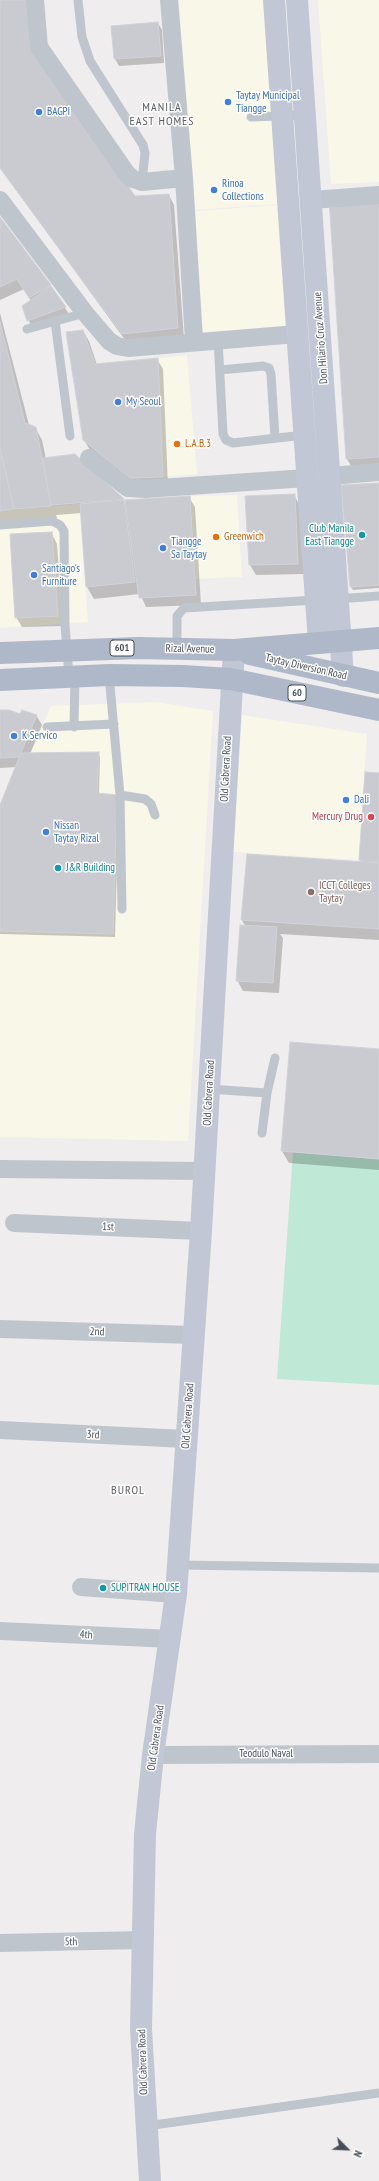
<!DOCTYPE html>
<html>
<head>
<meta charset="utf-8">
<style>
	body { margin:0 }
	#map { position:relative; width:379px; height:2181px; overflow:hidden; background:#efeded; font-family:"PT Sans Narrow",sans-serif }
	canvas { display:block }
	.north { position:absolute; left:327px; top:2129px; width:40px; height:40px; -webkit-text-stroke:3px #fff; paint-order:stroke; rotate:114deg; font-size:11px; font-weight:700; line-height:16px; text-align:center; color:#474d58 }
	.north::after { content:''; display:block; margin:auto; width:14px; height:18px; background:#474d58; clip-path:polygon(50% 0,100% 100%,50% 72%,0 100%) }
</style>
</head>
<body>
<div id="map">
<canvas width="379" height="2181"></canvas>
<div class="north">N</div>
</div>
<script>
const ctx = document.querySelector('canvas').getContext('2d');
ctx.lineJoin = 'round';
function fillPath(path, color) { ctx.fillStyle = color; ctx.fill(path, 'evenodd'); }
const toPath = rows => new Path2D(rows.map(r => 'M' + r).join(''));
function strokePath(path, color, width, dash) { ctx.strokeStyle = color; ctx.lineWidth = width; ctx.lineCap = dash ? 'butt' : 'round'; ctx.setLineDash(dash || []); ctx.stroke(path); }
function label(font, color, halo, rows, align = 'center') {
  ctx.font = font + ' "PT Sans Narrow",sans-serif'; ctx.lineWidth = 3; ctx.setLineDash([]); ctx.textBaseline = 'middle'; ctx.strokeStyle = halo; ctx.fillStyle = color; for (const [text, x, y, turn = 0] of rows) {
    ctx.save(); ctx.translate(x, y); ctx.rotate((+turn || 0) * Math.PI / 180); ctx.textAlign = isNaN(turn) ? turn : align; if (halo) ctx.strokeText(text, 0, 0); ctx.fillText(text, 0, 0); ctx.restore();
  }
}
fillPath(toPath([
	[179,0,263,0,278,204,194,210],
	[318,0,379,0,379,182,331,184],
	[278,205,287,326,203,332,195,211],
	[187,355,197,474,163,477,153,359],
	[237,495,242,577,196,579,191,496],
	[79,504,88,622,0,628,0,511],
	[156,702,213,711,188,1141,0,1137,0,823,51,706],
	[242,715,367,734,359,860,233,852]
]), '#f9f7e7');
fillPath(toPath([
	[293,1152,379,1159,379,1385,277,1379]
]), '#bfe9d6');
fillPath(toPath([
	[0,0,135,197,169,195,174,205,184,338,128,344,0,168],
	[158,23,162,30,164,63,119,66,115,59],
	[379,198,379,469,354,471,347,459],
	[0,219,50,285,69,314,32,328,23,306,31,301,24,289,0,300],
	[0,313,29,425,35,427,42,440,46,459,74,455,123,500,127,506,189,497,195,507,201,605,146,607,140,594,94,599,87,587,82,513,56,515,57,518,0,522],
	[83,331,89,341,97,365,157,359,163,369,168,486,136,488,90,450,84,440],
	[379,484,379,588,353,590,351,587],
	[294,495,300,506,304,574,256,575,250,565],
	[52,534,57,544,63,626,22,627,16,617],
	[0,711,21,716,36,715,42,725,30,754,98,753,100,757,99,794,119,800,115,937,0,934,0,808,17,767,0,768],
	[366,773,379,774,379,940,280,934,283,938,279,993,243,991,237,980,245,926,242,920,248,855,362,863,360,860],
	[291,1043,379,1050,379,1170,289,1163,282,1151]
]), '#0003');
const building = toPath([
	[0,0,30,0,39,56,135,196,169,194,178,328,122,334,0,168,0,0],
	[158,22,161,56,114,59,111,26,158,22],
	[379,197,379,457,346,459,329,199,379,197],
	[0,217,51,285,29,298,17,279,0,287,0,217],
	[51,286,66,307,27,321,22,306,51,286],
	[0,322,25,423,36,427,51,506,14,509,0,448,0,322],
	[83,330,95,364,158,358,163,477,130,478,83,440,66,332,83,330],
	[0,448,14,509,0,511,0,448],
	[75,454,124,499,51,505,43,458,75,454],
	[379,483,379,585,350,587,341,485,379,483],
	[295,494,298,564,249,565,245,496,295,494],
	[190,496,196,595,139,598,125,500,190,496],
	[124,500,135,582,86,587,80,504,124,500],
	[52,532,58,616,15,618,10,534,52,532],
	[0,710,9,710,20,714,22,710,37,715,19,757,0,758,0,710],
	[99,752,97,793,117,795,113,934,0,931,0,805,21,753,99,752],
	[365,772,379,773,379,862,359,860,365,772],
	[247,854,379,863,379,929,241,920,247,854],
	[240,925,277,927,273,983,236,981,240,925],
	[290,1042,379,1049,379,1159,281,1151,290,1042]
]);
fillPath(building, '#cacbd1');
strokePath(building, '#d1d2d8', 1);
strokePath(toPath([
	[78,0,82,37,90,61,143,145,145,153,142,182],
	[251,117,305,115],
	[55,321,70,436],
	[27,329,85,313],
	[218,339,223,434,226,440,233,443,304,435],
	[220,370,263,366,269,368,271,374,275,438],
	[0,525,52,521,60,525,64,531,65,625,69,676],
	[336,599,379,596],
	[177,648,177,616,184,608,316,600],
	[109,675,120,795,122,909],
	[47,727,114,724],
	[74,727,75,676],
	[120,795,145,799,151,804,155,815],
	[209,1089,267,1093],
	[262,1133,267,1093,275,1058],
	[178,1565,379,1568],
	[147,2126,379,2093]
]), '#bfc5cd', 9);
strokePath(toPath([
	[35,0,39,47,127,174,133,179,142,182,184,178],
	[169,0,184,178,194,341],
	[0,200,85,313,109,341,117,346,128,348,297,334],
	[312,200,379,195],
	[89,458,128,488,145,489,307,478],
	[330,476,379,472],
	[0,1169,204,1171],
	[14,1223,201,1231],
	[0,1329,193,1335],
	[0,1430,186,1439],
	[81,1587,176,1594],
	[0,1631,171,1639],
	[153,1755,379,1754],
	[0,1943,142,1940]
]), '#bfc5cd', 18);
strokePath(toPath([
	[274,0,319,643],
	[297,0,343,676],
	[150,2181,141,2029,145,1834,153,1755,176,1594,201,1231,234,650]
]), '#c1c7d4', 22);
strokePath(toPath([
	[0,653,139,648,234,650,379,638],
	[250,654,379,683],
	[0,680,109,675,183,676,231,679,379,710]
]), '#afb8c9', 22);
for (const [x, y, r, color] of [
	[228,102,4,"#3f7fe0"],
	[39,112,4,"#3f7fe0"],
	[214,190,4,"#3f7fe0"],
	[118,402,4,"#3f7fe0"],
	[177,444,4,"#e8710a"],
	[362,535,4,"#0f9aa8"],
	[216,537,4,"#e8710a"],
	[163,548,4,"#3f7fe0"],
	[34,575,4,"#3f7fe0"],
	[14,736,4,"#3f7fe0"],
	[346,800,4,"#3f7fe0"],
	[371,817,4,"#e0444e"],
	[46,832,4,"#3f7fe0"],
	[58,868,4,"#0f9aa8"],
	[311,892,4,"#8d6e63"],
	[103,1588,4,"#0f9aa8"]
]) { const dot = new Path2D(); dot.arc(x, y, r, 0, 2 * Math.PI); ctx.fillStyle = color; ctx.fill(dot); strokePath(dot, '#fff', 1.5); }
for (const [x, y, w] of [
	[122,648,24],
	[297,693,18]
]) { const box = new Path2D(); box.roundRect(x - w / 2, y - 8, w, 16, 3); ctx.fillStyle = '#fff'; ctx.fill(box); strokePath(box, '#474d58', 1); }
label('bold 10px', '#474d58', null, [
	["601",122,648],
	["60",297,693]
]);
label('11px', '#366cbe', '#fff', [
	["Taytay Municipal",236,96],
	["Tiangge",236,109],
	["BAGPI",47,112],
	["Rinoa",222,184],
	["Collections",222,197],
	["My Seoul",126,402],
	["Tiangge",171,542],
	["Sa Taytay",171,555],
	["Santiago's",42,569],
	["Furniture",42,582],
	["K Servico",22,736],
	["Dali",354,800],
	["Nissan",54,826],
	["Taytay Rizal",54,839]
], 'left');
label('11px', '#474d58', '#fff', [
	["Don Hilario Cruz Avenue",321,338,-94],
	["Rizal Avenue",190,649,1],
	["Taytay Diversion Road",306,667,13],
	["Old Cabrera Road",226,769,-87],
	["Old Cabrera Road",209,1093,-87],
	["1st",108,1227,2],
	["2nd",97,1332,2],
	["Old Cabrera Road",188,1416,-86],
	["3rd",93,1435,3],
	["4th",86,1635,3],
	["Old Cabrera Road",156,1738,-82],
	["Teodulo Naval",266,1754],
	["5th",71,1942,-1],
	["Old Cabrera Road",143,2062,-92]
]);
label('11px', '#c56008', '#fff', [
	["L.A.B.3",185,444],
	["Greenwich",224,537]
], 'left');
label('11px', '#0d838f', '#fff', [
	["Club Manila",354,529,"right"],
	["East Tiangge",354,542,"right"],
	["J&R Building",66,868],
	["SUPITRAN HOUSE",111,1588]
], 'left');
label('11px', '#be3a42', '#fff', [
	["Mercury Drug",363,817]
], 'right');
label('11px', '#785e54', '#fff', [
	["ICCT Colleges",319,886],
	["Taytay",319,899]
], 'left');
ctx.letterSpacing = '1px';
label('12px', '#5a5c61', '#fff', [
	["MANILA",162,108],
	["EAST HOMES",162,122],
	["BUROL",128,1491]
]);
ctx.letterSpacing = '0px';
</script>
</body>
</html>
